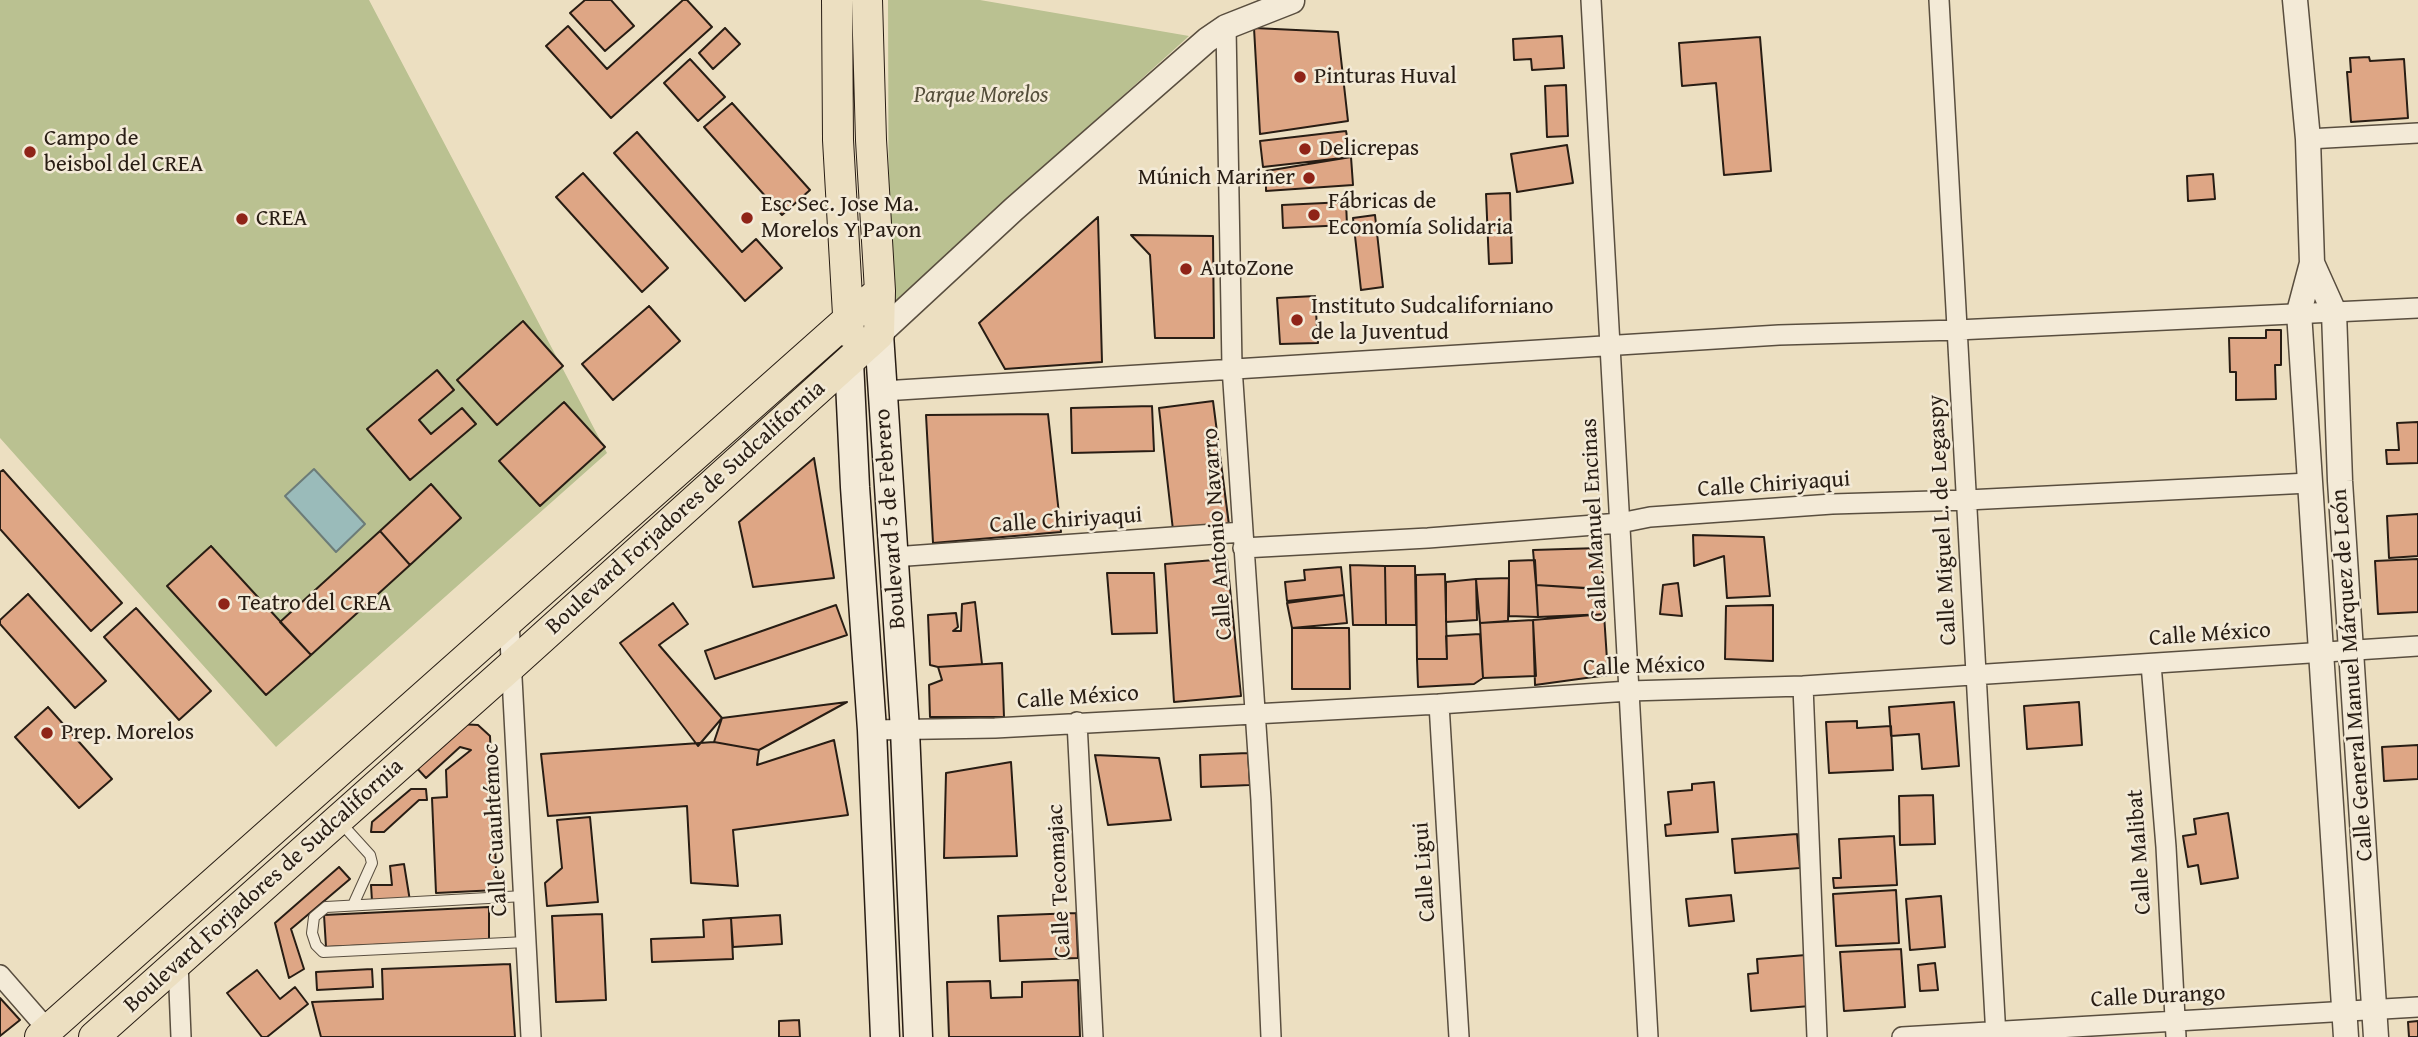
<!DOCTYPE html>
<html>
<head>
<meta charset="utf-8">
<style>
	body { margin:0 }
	canvas { display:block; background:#ecdfc1 }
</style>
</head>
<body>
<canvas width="2418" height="1037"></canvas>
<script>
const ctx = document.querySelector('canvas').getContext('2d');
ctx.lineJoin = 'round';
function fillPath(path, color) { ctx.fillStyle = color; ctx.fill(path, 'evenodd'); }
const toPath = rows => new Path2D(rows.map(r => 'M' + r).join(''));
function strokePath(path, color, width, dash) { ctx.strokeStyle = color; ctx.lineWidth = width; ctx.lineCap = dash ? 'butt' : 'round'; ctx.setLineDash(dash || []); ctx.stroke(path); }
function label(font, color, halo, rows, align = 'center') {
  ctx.font = font + ' "Gentium Book Plus",serif'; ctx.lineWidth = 5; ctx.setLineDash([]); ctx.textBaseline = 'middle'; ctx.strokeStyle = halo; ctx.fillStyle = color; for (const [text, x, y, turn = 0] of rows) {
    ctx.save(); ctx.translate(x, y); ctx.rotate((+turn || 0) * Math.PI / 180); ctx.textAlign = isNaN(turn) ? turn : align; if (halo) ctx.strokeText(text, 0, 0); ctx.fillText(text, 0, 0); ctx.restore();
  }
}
fillPath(toPath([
	[0,0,369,0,607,453,276,747,0,438],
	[888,0,980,0,1189,36,1047,164,889,311]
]), '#bac191');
const water = toPath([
	[314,469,365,524,336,552,285,496,314,469]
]);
fillPath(water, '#9abbba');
strokePath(water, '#6c7c78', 2);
const building = toPath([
	[585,0,611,0,634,26,605,51,570,13,585,0],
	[683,0,687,0,712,27,611,118,546,46,568,26,607,69,683,0],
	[725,28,740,44,713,69,699,53,725,28],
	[1254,28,1338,32,1348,121,1260,134,1254,28],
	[1562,36,1564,68,1532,70,1531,59,1514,60,1513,39,1562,36],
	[1760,37,1771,171,1724,175,1716,83,1682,86,1679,43,1760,37],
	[2369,57,2370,61,2404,59,2408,118,2351,122,2347,72,2351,72,2350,58,2369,57],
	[690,59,725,97,698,121,664,83,690,59],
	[1566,85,1568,136,1547,137,1545,86,1566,85],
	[732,103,810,190,782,215,704,127,732,103],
	[1346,131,1351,157,1263,167,1260,141,1346,131],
	[637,132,742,252,756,239,782,268,745,301,614,153,637,132],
	[1567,145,1573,183,1517,192,1511,154,1567,145],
	[1351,157,1353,185,1266,191,1266,171,1351,157],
	[583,173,668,268,642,292,556,197,583,173],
	[2213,174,2215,199,2188,201,2187,176,2213,174],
	[1510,193,1512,263,1489,264,1486,194,1510,193],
	[1346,202,1347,225,1283,228,1282,205,1346,202],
	[1375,215,1383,287,1361,290,1353,218,1375,215],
	[1098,217,1102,362,1005,369,979,323,1098,217],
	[1131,235,1213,236,1214,338,1155,338,1150,255,1131,235],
	[1315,296,1318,343,1280,344,1277,298,1315,296],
	[649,306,680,341,613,400,582,364,649,306],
	[523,321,563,366,497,425,457,380,523,321],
	[2266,330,2281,330,2281,365,2275,365,2276,399,2236,400,2236,372,2230,372,2229,338,2266,338,2266,330],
	[437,370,454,390,419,420,431,434,462,408,476,424,410,480,367,429,437,370],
	[1213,401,1229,525,1173,530,1159,408,1213,401],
	[564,402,605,447,540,506,499,461,564,402],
	[1152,406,1154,451,1072,453,1071,408,1152,406],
	[1048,414,1061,532,933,543,926,415,1048,414],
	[2418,422,2418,463,2387,464,2386,450,2399,450,2397,423,2418,422],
	[814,458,834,578,753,587,739,522,814,458],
	[3,470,122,603,91,631,0,529,0,472,3,470],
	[431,484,461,518,410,565,380,531,431,484],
	[2418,514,2418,556,2389,558,2387,516,2418,514],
	[380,531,410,565,311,655,280,622,380,531],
	[1693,535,1764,537,1770,596,1727,598,1724,556,1694,566,1693,535],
	[211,546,311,655,266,695,167,586,211,546],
	[1600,548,1604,589,1536,585,1533,550,1600,548],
	[1227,559,1241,696,1174,702,1165,564,1227,559],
	[2418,559,2418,612,2378,614,2375,561,2418,559],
	[1535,560,1538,617,1509,616,1509,561,1535,560],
	[1350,565,1385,566,1386,625,1353,625,1350,565],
	[1385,566,1415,566,1416,625,1386,625,1385,566],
	[1341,567,1344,595,1287,601,1285,582,1305,580,1304,570,1341,567],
	[1107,573,1154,573,1157,633,1112,634,1107,573],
	[1445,574,1447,659,1417,659,1416,575,1445,574],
	[1509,578,1508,621,1480,623,1476,579,1509,578],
	[1476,579,1477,620,1446,622,1446,582,1476,579],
	[1678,583,1682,616,1660,614,1663,585,1678,583],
	[1536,585,1597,589,1607,614,1538,617,1536,585],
	[28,594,106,681,75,708,0,624,0,620,28,594],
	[1344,595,1347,623,1292,628,1287,603,1344,595],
	[975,602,982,664,938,667,930,665,928,615,956,613,958,627,953,631,961,631,962,604,975,602],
	[673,603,688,624,659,645,722,718,698,746,620,643,673,603],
	[836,605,847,635,715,679,705,651,836,605],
	[1773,605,1773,661,1725,659,1726,606,1773,605],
	[136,608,211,691,179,720,104,637,136,608],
	[1604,614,1608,675,1535,685,1533,620,1604,614],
	[1533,620,1536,676,1483,678,1480,623,1533,620],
	[1292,628,1349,628,1350,689,1292,689,1292,628],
	[1480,634,1483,678,1474,684,1418,687,1417,659,1447,659,1446,636,1480,634],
	[1002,663,1004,717,930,717,929,685,942,680,938,667,1002,663],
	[847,702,759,750,714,742,722,718,847,702],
	[1954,702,1959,766,1922,769,1919,734,1891,736,1889,707,1954,702],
	[2079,702,2082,745,2027,749,2024,706,2079,702],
	[48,707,112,779,79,808,15,737,48,707],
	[1857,721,1857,728,1891,726,1893,770,1829,773,1826,722,1857,721],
	[459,724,478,725,490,736,497,890,436,893,432,798,447,797,446,770,471,750,460,747,426,778,414,765,459,724],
	[834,740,848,815,733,830,738,886,691,883,687,806,548,816,541,754,714,742,759,750,757,765,834,740],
	[2418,745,2418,779,2384,781,2382,747,2418,745],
	[1248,753,1250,785,1201,787,1200,755,1248,753],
	[1095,755,1159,758,1171,820,1108,825,1095,755],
	[1011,762,1017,856,944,858,946,773,1011,762],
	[1714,782,1718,832,1666,836,1665,825,1671,824,1668,792,1692,790,1692,784,1714,782],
	[411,789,426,789,427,800,419,800,384,832,371,832,372,822,411,789],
	[1933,795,1935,844,1900,845,1899,796,1933,795],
	[2228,813,2238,878,2201,884,2198,865,2188,867,2183,836,2196,834,2194,819,2228,813],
	[590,817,598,902,547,906,545,883,562,868,557,820,590,817],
	[1797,834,1800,868,1735,873,1732,839,1797,834],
	[1894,836,1897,885,1834,888,1833,878,1841,878,1839,839,1894,836],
	[404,864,410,901,372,901,371,885,392,885,390,866,404,864],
	[339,867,350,879,291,929,304,969,289,978,275,923,339,867],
	[1896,890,1899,943,1836,946,1833,894,1896,890],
	[1731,895,1734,921,1689,926,1686,899,1731,895],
	[1941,896,1945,947,1910,950,1906,899,1941,896],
	[489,907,489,940,326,947,324,915,489,907],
	[1076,913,1078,958,1000,961,998,916,1076,913],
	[602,914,606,1000,556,1002,552,916,602,914],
	[780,915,782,944,733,947,731,918,780,915],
	[731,918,733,959,652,962,651,939,704,937,703,920,731,918],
	[1901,949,1905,1007,1844,1011,1840,952,1901,949],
	[1806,955,1810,1006,1751,1011,1748,974,1758,973,1757,959,1806,955],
	[1935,963,1938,990,1920,991,1918,965,1935,963],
	[510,964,515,1037,321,1037,312,1002,383,999,382,969,510,964],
	[372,969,373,987,317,990,316,972,372,969],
	[257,970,280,999,295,987,308,1004,267,1037,262,1037,227,993,257,970],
	[1078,980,1080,1037,949,1037,947,982,990,981,991,998,1022,997,1022,982,1078,980],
	[0,998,20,1020,0,1036,0,998],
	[799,1020,800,1037,779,1037,779,1021,799,1020],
	[2418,1021,2418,1037,2409,1037,2408,1022,2418,1021]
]);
fillPath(building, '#dea685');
strokePath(building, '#281d14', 2);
const service = toPath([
	[341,823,370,855,372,863,353,905],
	[524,896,326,907,314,917,312,933,316,945,323,952,526,942]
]);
const minor = toPath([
	[1591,0,1648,1037],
	[1939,0,1996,1037],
	[1226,27,1232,367,1261,800,1271,1037],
	[2308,139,2418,133],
	[883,391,1779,335,1957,330,2418,308],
	[1243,548,1428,538,1620,523,1650,517,1832,504,1967,500,2309,483],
	[893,557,1243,532],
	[509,621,531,1037],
	[2151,664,2166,847,2176,1037],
	[1803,686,1817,1037],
	[1439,704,1459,1037],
	[1077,722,1093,1037],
	[872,730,995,728,1439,704,1629,691,1803,686,2418,646],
	[178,963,181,1037],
	[0,975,48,1030],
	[1902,1037,2418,1007]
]);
const tertiary = toPath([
	[2295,0,2308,139,2312,263,2299,312,2346,1037],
	[2312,263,2334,312,2340,481,2376,1037],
	[879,334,1014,209,1207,40,1226,27,1292,1]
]);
const secondary = toPath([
	[879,334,905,730,918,1037],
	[849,361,855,487,872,730,885,1037]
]);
const primary = toPath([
	[837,0,838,140,849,332],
	[40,1037,880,291],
	[94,1037,511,666,879,334,880,291,871,140,867,0]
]);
strokePath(service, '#594e3f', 12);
strokePath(minor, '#594e3f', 22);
strokePath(tertiary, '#594e3f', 27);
strokePath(secondary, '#281d14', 31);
strokePath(primary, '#281d14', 32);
strokePath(service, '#f3ead7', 10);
strokePath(minor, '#f3ead7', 19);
strokePath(tertiary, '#f3ead7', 24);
strokePath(secondary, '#f3ead7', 28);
strokePath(primary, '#ecdfc1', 30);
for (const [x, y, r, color] of [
	[1300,77,7,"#8f2418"],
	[1305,149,7,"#8f2418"],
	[30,152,7,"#8f2418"],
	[1309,178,7,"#8f2418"],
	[1314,215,7,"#8f2418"],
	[747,218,7,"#8f2418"],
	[242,219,7,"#8f2418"],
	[1186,269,7,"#8f2418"],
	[1297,320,7,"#8f2418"],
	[224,604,7,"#8f2418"],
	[47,733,7,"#8f2418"]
]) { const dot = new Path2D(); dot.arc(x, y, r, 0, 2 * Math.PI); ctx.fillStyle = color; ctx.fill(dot); strokePath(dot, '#f3ead7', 2.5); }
label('23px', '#281d14', '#f3ead7', [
	["Pinturas Huval",1314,77],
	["Campo de",44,139],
	["beisbol del CREA",44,165],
	["Delicrepas",1319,149],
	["Múnich Mariner",1295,178,"right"],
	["Fábricas de",1328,202],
	["Economía Solidaria",1328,228],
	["Esc Sec. Jose Ma.",761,205],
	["Morelos Y Pavon",761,231],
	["CREA",256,219],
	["AutoZone",1200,269],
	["Instituto Sudcaliforniano",1311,307],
	["de la Juventud",1311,333],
	["Teatro del CREA",238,604],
	["Prep. Morelos",61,733]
], 'left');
label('italic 23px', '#544e3a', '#f3ead7', [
	["Parque Morelos",981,96]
]);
label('23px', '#281d14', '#f3ead7', [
	["Calle Chiriyaqui",1774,485,-4],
	["Boulevard Forjadores de Sudcalifornia",686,508,-42],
	["Boulevard 5 de Febrero",891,519,-94],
	["Calle Manuel Encinas",1595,520,-93],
	["Calle Miguel L. de Legaspy",1943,520,-93],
	["Calle Chiriyaqui",1066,521,-4],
	["Calle Antonio Navarro",1218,534,-94],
	["Calle México",2210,635,-4],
	["Calle México",1644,667,-2],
	["Calle General Manuel Márquez de León",2353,675,-94],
	["Calle México",1078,698,-4],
	["Calle Cuauhtémoc",496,830,-93],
	["Calle Malibat",2140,852,-94],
	["Calle Ligui",1425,872,-94],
	["Calle Tecomajac",1060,881,-93],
	["Boulevard Forjadores de Sudcalifornia",264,886,-42],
	["Calle Durango",2158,997,-3]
]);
</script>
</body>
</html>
